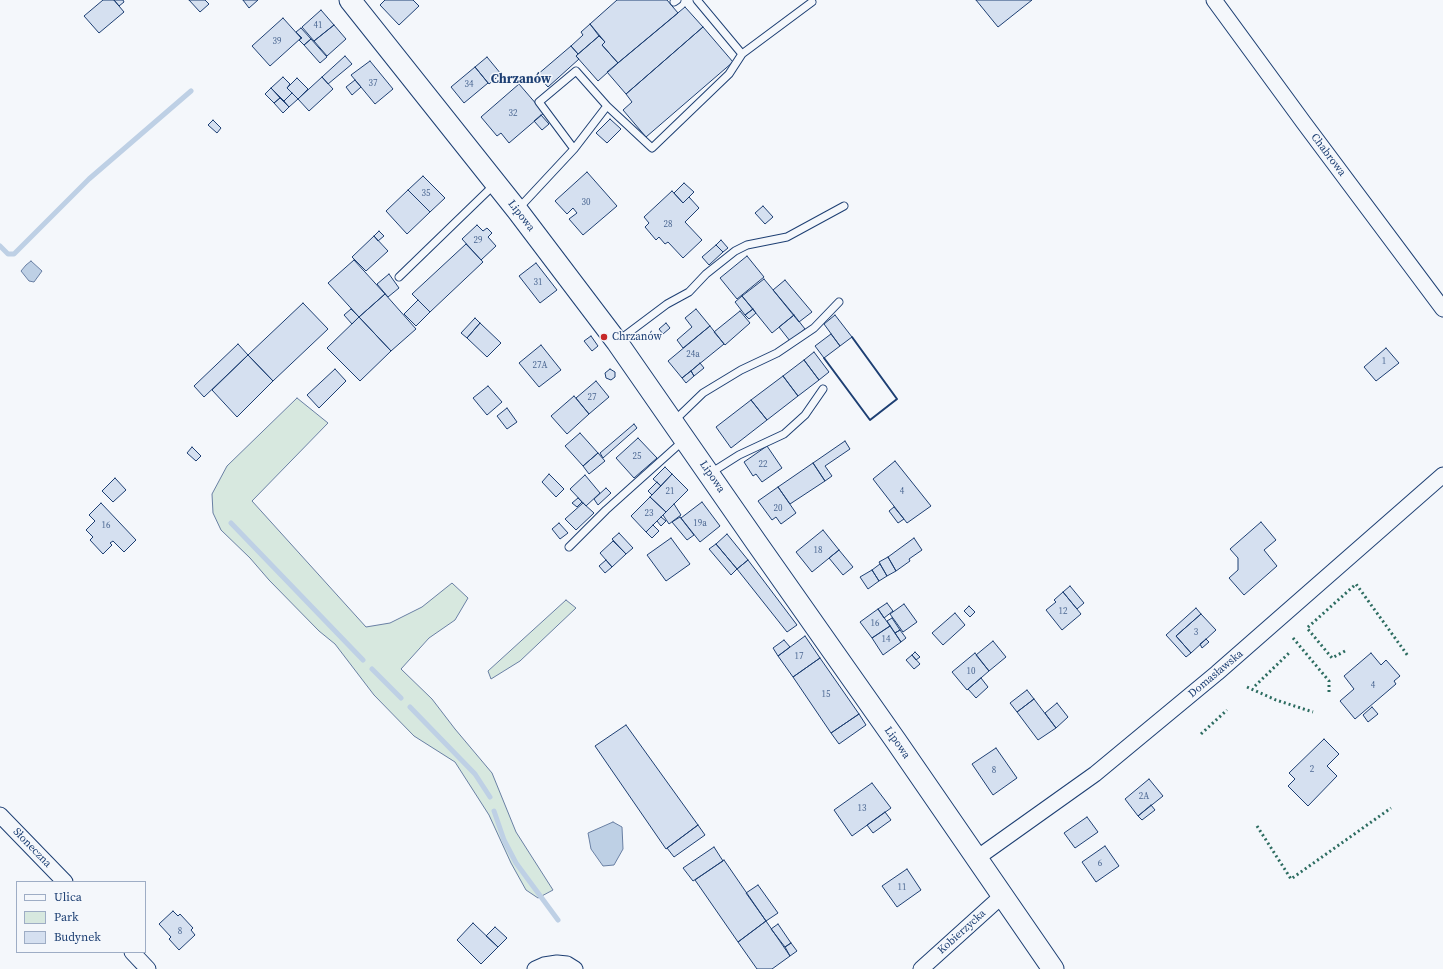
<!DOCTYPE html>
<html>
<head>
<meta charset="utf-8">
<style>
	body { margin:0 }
	#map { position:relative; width:1443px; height:969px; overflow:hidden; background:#f4f7fb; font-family:"Source Serif 4",serif }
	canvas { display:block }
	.legend { position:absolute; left:16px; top:881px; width:130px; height:72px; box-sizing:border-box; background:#f4f7fb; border:1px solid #9eadc5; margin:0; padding:5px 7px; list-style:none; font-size:12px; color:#1d3f73 }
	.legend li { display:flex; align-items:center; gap:8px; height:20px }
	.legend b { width:20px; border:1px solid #9eadc5 }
</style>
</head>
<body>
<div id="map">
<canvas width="1443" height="969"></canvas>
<ul class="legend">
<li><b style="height:5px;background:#f4f7fb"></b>Ulica</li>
<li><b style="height:11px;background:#d7e8df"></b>Park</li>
<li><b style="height:11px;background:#d5e0f0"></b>Budynek</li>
</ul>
</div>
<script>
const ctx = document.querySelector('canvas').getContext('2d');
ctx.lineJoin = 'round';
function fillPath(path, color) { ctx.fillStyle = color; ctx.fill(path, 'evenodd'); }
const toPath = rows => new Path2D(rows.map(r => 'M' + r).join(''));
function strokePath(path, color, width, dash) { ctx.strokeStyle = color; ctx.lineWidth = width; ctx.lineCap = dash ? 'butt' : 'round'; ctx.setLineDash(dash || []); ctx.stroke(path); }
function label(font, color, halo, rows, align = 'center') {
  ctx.font = font + ' "Source Serif 4",serif'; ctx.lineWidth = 3; ctx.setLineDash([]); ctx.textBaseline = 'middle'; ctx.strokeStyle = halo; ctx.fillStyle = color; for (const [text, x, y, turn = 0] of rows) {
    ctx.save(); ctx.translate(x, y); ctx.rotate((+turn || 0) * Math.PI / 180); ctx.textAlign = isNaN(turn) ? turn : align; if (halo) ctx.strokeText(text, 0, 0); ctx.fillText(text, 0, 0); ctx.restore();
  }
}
const green = toPath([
	[297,398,328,423,252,501,366,627,390,623,422,607,452,583,468,598,455,620,429,638,401,669,432,699,455,729,492,773,516,832,553,890,538,898,526,890,511,863,489,815,455,762,414,736,374,695,335,644,319,631,269,580,250,558,221,530,213,513,212,494,227,466,297,398],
	[566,600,576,608,520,661,491,679,488,671,566,600]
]);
fillPath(green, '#d7e8df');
strokePath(green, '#687fa3', 1);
const water = toPath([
	[31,261,42,271,34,282,29,281,21,271,26,265,31,261],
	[613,822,622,827,623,849,614,865,603,866,591,849,588,833,613,822]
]);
fillPath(water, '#bed0e5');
strokePath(water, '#687fa3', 1);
strokePath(toPath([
	[0,246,8,254,14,254,89,179,191,91],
	[231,523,363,660],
	[372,669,401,698],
	[410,707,475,774,490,797],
	[494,811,504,840,516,863,558,920]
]), '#bed0e5', 5);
const building = toPath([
	[103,0,114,0,124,12,99,33,84,16,103,0],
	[114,0,123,0,124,2,119,6,114,0],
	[189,0,205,0,209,4,200,12,189,0],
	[243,0,258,0,249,8,243,0],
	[385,0,413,0,419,6,399,25,380,5,385,0],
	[617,0,667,0,678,13,618,63,602,45,605,42,590,24,617,0],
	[976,0,1032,0,998,27,976,0],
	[685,7,703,27,626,94,607,72,685,7],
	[321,10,334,25,314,41,302,27,321,10],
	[283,18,301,38,270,66,252,46,283,18],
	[590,24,599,36,578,54,571,46,583,35,581,32,590,24],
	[334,25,346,39,327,56,314,41,334,25],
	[703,27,733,62,646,137,623,110,632,102,626,94,703,27],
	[301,28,311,39,304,45,299,40,302,38,296,32,301,28],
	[599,36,605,42,602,45,618,63,598,81,576,56,599,36],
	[311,39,327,57,320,63,304,45,311,39],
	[571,46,578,54,576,56,579,59,548,87,537,75,571,46],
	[345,56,352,64,328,84,322,77,345,56],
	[487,57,501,74,489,84,475,67,487,57],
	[370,61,393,89,375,104,351,75,370,61],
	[475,67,488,83,464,103,451,87,475,67],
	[283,77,290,84,287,88,292,93,284,101,271,88,283,77],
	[322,77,333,89,309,111,298,99,322,77],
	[297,78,308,89,298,99,287,88,297,78],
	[355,80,361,87,352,95,346,87,355,80],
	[519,84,544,113,509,143,501,133,497,136,481,117,519,84],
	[271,88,280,98,274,103,265,94,271,88],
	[292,93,298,99,289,107,284,101,292,93],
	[280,98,289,107,283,113,274,103,280,98],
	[541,115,549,124,542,130,534,121,541,115],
	[610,119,621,129,607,143,596,133,610,119],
	[213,120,221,128,217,133,208,125,213,120],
	[587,172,617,206,583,235,569,219,577,213,573,208,567,214,555,201,587,172],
	[423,176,445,198,430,212,408,190,423,176],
	[684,183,694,192,683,203,674,193,684,183],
	[408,190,430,212,407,234,386,211,408,190],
	[672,191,683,203,689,197,699,208,685,222,702,240,683,258,668,242,665,244,659,237,656,240,645,227,649,223,644,217,672,191],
	[763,206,773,217,765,224,755,213,763,206],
	[477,225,483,231,487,228,492,233,488,237,496,246,481,260,462,239,477,225],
	[379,231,384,236,378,241,374,236,379,231],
	[374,236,388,251,366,271,352,257,374,236],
	[721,240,728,248,723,252,716,245,721,240],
	[466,244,483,262,430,312,412,294,466,244],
	[716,245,723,252,709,265,702,257,716,245],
	[747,256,764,277,737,299,720,278,747,256],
	[354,260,385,294,359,317,328,283,354,260],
	[536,263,557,290,540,303,519,276,536,263],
	[389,274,399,288,388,297,377,284,389,274],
	[764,279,794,315,772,333,742,296,764,279],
	[785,280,812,312,799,322,773,290,785,280],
	[385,294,416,329,391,351,359,317,385,294],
	[742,296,753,309,745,315,735,302,742,296],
	[418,300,430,312,416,326,404,314,418,300],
	[303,303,328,329,273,381,248,355,303,303],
	[351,309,359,317,352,324,344,315,351,309],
	[696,309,710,326,683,348,677,340,692,327,685,318,696,309],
	[753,309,756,313,749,319,745,315,753,309],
	[740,311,750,323,725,345,714,332,740,311],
	[794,315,805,329,790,341,779,327,794,315],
	[835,315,852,337,840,346,824,324,835,315],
	[359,317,391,351,360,381,327,348,359,317],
	[475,318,480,323,467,338,461,333,475,318],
	[480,323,501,343,487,357,467,338,480,323],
	[666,323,670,328,663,334,659,329,666,323],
	[710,326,724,344,682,378,668,361,710,326],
	[831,334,840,346,824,358,815,346,831,334],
	[591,336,598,346,592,351,584,341,591,336],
	[238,344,248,355,204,397,194,386,238,344],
	[541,345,561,370,539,387,519,363,541,345],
	[1386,348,1399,363,1376,381,1364,367,1386,348],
	[814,352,829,372,819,380,804,360,814,352],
	[248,355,273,381,237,417,212,390,248,355],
	[804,360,819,380,798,396,783,376,804,360],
	[700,363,704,368,694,376,691,371,700,363],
	[335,369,346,381,319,408,307,395,335,369],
	[610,369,615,372,615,377,611,380,606,378,605,373,610,369],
	[691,371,694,376,686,383,682,378,691,371],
	[783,376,798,396,767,420,751,400,783,376],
	[596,381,609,397,589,414,576,398,596,381],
	[488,386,502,402,487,415,473,398,488,386],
	[574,396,589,414,567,434,551,416,574,396],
	[751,400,767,420,731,448,716,427,751,400],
	[507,408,517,422,507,429,497,416,507,408],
	[634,424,637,428,603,458,600,453,634,424],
	[580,433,598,453,583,466,565,446,580,433],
	[638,438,657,458,634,478,616,458,638,438],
	[845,441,850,449,825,466,832,476,825,481,813,463,845,441],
	[767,446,782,468,762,482,756,474,753,476,744,462,767,446],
	[192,447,201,456,196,461,187,453,192,447],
	[598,453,605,461,589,474,583,466,598,453],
	[895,461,931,506,907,523,873,479,895,461],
	[813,463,825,481,790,504,778,487,813,463],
	[665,467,672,474,661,486,653,479,665,467],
	[549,474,564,489,556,497,542,482,549,474],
	[672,474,688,490,666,512,650,497,672,474],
	[585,475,600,493,586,506,570,489,585,475],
	[115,478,126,490,113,502,102,491,115,478],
	[657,482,661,486,652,495,648,491,657,482],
	[778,487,796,513,781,524,776,517,772,520,758,501,778,487],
	[606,488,611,493,598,505,594,499,606,488],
	[650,497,666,512,646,532,631,516,650,497],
	[578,498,582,502,577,507,572,503,578,498],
	[702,502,720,526,700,542,681,518,702,502],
	[101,503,136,540,124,552,113,541,110,543,112,545,103,554,90,540,93,537,86,530,95,521,89,515,101,503],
	[583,503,594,513,576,530,565,519,583,503],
	[674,504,681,515,669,524,663,515,674,504],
	[894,507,904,519,898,523,889,511,894,507],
	[661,517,666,521,661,526,657,521,661,517],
	[680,517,694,535,687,540,672,522,680,517],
	[1261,522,1276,540,1264,550,1277,566,1244,595,1229,578,1238,570,1238,558,1230,549,1261,522],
	[559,523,568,533,560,539,552,529,559,523],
	[653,525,659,531,652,538,646,532,653,525],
	[823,530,839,550,812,572,796,552,823,530],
	[619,533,633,548,626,554,612,539,619,533],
	[727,534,748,560,737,569,716,544,727,534],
	[671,538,690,564,666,581,647,555,671,538],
	[914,538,922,550,909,559,910,561,896,571,888,557,914,538],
	[613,541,626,554,612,567,600,553,613,541],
	[716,544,737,569,731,575,709,549,716,544],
	[839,550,853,567,843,575,829,558,839,550],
	[888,557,896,571,887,576,879,562,888,557],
	[606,560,612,567,605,573,599,566,606,560],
	[748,560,797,625,787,632,737,569,748,560],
	[880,564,887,576,879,581,872,570,880,564],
	[872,570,879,581,868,589,860,577,872,570],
	[1070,586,1084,603,1077,609,1063,592,1070,586],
	[1063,592,1081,614,1062,630,1046,610,1056,602,1054,600,1063,592],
	[887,603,893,611,884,618,878,609,887,603],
	[904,604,917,622,903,632,890,614,904,604],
	[969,606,975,612,970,617,964,611,969,606],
	[1196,608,1201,614,1176,636,1191,653,1186,657,1166,635,1196,608],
	[878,609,890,626,872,638,860,622,878,609],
	[955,613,965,625,943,645,932,633,955,613],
	[1201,614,1216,630,1191,653,1176,636,1201,614],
	[892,618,900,630,895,633,887,621,892,618],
	[890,626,901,642,883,655,872,638,890,626],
	[900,630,906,638,901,642,895,633,900,630],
	[805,636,820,658,793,677,778,656,805,636],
	[1206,639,1209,642,1202,648,1200,644,1206,639],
	[784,640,790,647,778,656,773,648,784,640],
	[993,641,1006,657,989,671,976,655,993,641],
	[915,652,920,657,916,660,912,655,915,652],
	[975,653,989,671,967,690,952,672,975,653],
	[1371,653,1381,665,1386,660,1400,676,1394,681,1396,684,1355,719,1340,701,1354,689,1344,676,1371,653],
	[912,655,920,664,914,669,906,660,912,655],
	[820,658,859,714,831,733,793,677,820,658],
	[981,678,988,687,976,698,968,689,981,678],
	[1027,690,1034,699,1017,712,1010,703,1027,690],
	[1034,699,1056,728,1038,740,1017,712,1034,699],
	[1057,703,1068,717,1056,728,1045,713,1057,703],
	[1372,707,1378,714,1368,722,1363,715,1372,707],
	[859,714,866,725,839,744,831,733,859,714],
	[626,725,698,825,666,849,595,746,626,725],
	[1324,739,1339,754,1327,766,1337,776,1308,806,1288,786,1295,779,1289,773,1324,739],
	[996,748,1017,778,993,795,972,764,996,748],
	[1149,779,1163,796,1138,816,1125,799,1149,779],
	[872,783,891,808,852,836,834,810,872,783],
	[1151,805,1155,810,1142,820,1138,816,1151,805],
	[885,812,891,820,873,833,867,825,885,812],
	[1087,817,1098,832,1075,848,1064,833,1087,817],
	[698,825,705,835,674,857,667,848,698,825],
	[1105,846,1119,866,1096,882,1082,862,1105,846],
	[714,847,723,861,693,881,683,868,714,847],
	[724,860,766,921,738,942,695,880,724,860],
	[907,869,921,890,897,907,882,886,907,869],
	[758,885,778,913,766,921,746,893,758,885],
	[173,911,178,916,180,914,193,928,191,930,195,935,179,950,169,939,171,937,159,924,173,911],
	[766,921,790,956,772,969,757,969,738,942,766,921],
	[473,923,498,947,481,964,457,940,473,923],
	[778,924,791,943,785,947,771,929,778,924],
	[495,927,507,938,498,947,486,936,495,927],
	[791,943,797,951,790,956,785,947,791,943]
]);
fillPath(building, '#d5e0f0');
strokePath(building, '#1d3f73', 1);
const lane = toPath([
	[697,0,742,54,812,2],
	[674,2,677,0],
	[607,106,652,148,729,74,742,54],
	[519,208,574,149,607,106,576,71,539,102,574,149],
	[399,277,494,185],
	[619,340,667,304,689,292,706,274,735,251,747,245,787,237,844,206],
	[674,421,703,393,741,370,777,353,814,328,839,302],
	[709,474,739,455,784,434,805,415,823,389],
	[569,547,606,510,684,440]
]);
const street = toPath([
	[1214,0,1304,123,1443,309],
	[0,815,65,882],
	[977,858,1095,774,1217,673,1443,475],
	[132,952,148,969],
	[535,969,544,965,557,963,567,964,575,969],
	[921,969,1003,895]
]);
const secondary = toPath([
	[350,0,517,210,617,342,756,542,896,741,1053,969]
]);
strokePath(lane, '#1d3f73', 9);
strokePath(street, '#1d3f73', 17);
strokePath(secondary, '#1d3f73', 23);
strokePath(lane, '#f4f7fb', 7);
strokePath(street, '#f4f7fb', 15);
strokePath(secondary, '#f4f7fb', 21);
strokePath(toPath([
	[1293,638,1329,681,1329,694],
	[1345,651,1332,658,1307,628,1356,584,1408,656],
	[1255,686,1289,653],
	[1247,687,1276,700,1313,712],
	[1201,734,1227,710],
	[1257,826,1291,879,1391,808]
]), '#2c6c60', 3, [2, 3]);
strokePath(toPath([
	[824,358,870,420,897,399,852,337]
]), '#1d3f73', 2);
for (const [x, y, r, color] of [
	[604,337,4,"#c62828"]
]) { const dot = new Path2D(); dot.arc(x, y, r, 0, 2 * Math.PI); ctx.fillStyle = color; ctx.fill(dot); strokePath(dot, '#f4f7fb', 1.5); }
label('9px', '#4b6792', null, [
	["41",318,26],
	["39",277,42],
	["37",373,84],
	["34",469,85],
	["32",513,114],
	["35",426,194],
	["30",586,203],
	["28",668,225],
	["29",478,241],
	["31",538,283],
	["24a",693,355],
	["1",1384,362],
	["27A",540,366],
	["27",592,398],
	["25",637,457],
	["22",763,465],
	["21",670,492],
	["4",902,492],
	["20",778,509],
	["23",649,514],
	["19a",700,524],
	["16",106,526],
	["18",818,551],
	["12",1063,612],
	["16",875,624],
	["3",1196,633],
	["14",886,640],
	["17",799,657],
	["10",971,672],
	["4",1373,686],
	["15",826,695],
	["2",1312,770],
	["8",994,771],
	["2A",1144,797],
	["13",862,809],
	["6",1100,864],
	["11",902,888],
	["8",180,932]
]);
label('11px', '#1d3f73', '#f4f7fb', [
	["Chabrowa",1328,155,53],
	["Lipowa",521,216,52],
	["Lipowa",712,477,56],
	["Domasławska",1216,674,-40],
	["Lipowa",897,743,55],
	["Słoneczna",32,848,46],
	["Kobierzycka",962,932,-42]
]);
label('11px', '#1d3f73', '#f4f7fb', [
	["Chrzanów",612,337]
], 'left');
label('bold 13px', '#1d3f73', '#f4f7fb', [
	["Chrzanów",521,80]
]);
</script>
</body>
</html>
